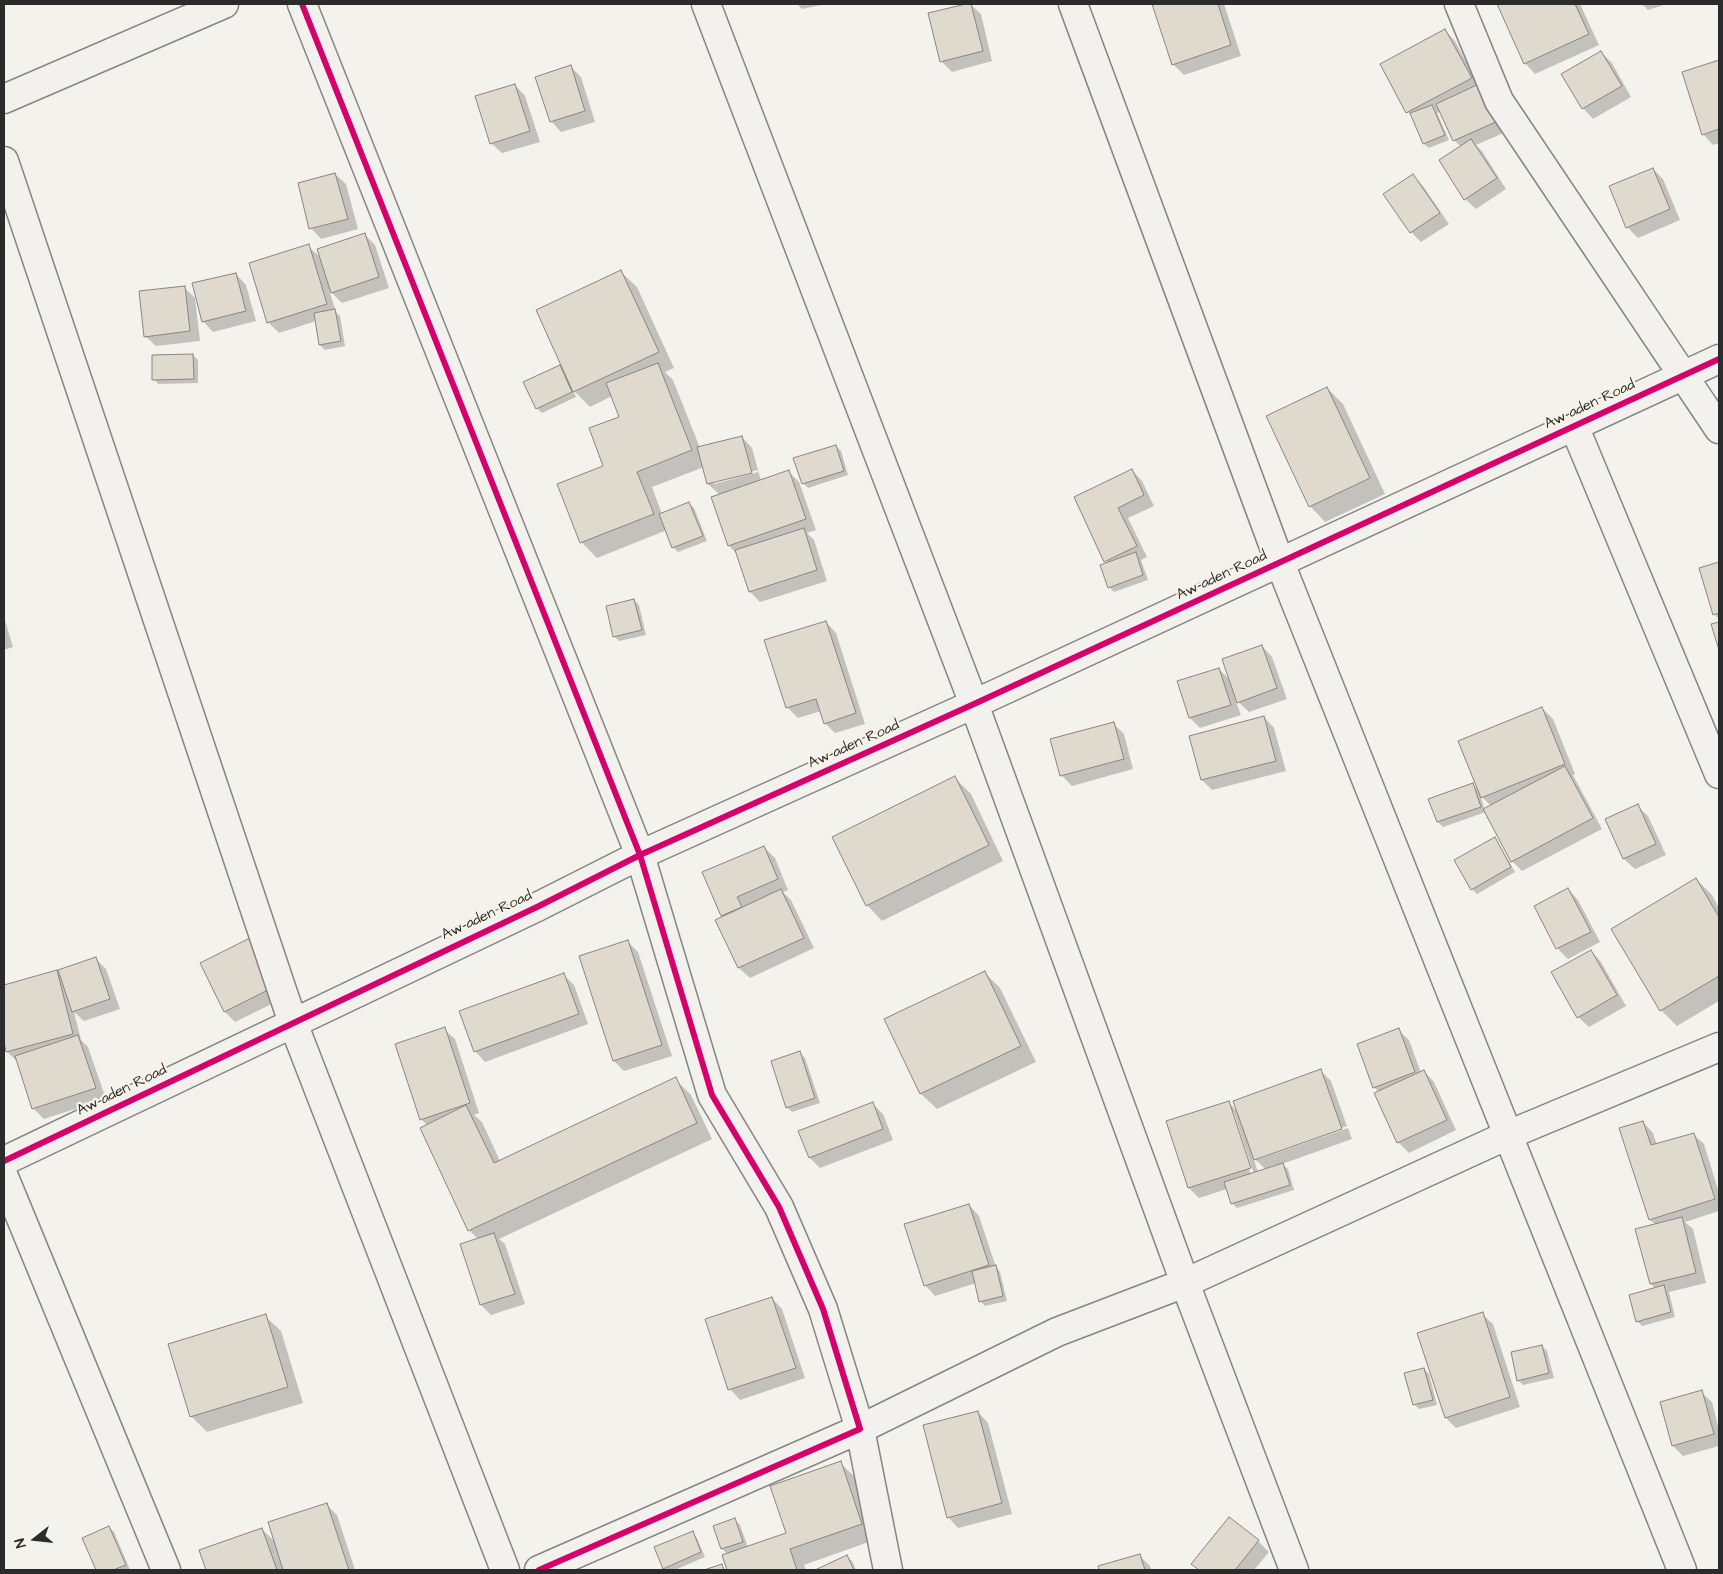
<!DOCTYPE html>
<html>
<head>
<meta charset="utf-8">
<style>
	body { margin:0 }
	#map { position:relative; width:1723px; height:1574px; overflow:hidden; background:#f4f2ec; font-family:"Architects Daughter",sans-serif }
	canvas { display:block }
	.frame { position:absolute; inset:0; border:5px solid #2b2b2b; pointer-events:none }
	.north { position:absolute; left:10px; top:1514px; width:50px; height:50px; -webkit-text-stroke:4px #f7f3e8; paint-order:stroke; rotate:254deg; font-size:14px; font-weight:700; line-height:20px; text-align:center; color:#2b2b2b }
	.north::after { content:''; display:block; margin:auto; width:18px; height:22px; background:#2b2b2b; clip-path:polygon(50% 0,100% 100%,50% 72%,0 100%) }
</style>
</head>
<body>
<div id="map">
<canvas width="1723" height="1574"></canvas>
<div class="frame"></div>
<div class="north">N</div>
</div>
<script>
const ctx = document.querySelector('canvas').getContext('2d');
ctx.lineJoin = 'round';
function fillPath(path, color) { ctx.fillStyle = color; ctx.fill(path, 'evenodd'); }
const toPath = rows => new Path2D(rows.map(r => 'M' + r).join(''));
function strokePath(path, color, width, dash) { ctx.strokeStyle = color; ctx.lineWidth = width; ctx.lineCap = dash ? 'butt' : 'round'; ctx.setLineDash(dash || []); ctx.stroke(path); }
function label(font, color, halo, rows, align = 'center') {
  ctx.font = font + ' "Architects Daughter",sans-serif'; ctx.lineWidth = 4.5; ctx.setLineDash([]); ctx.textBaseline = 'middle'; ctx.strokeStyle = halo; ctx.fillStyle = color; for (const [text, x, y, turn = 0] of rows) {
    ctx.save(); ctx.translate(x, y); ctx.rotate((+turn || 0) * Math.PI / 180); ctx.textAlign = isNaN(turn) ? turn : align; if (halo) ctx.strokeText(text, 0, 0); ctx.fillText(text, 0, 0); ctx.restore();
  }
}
fillPath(toPath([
	[797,4,826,4,802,9],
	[970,4,981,14,992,61,952,72,941,61,929,14],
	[1154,4,1224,4,1241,56,1184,75,1173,64],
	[1501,4,1580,4,1599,45,1535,74,1525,63,1499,5],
	[1642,4,1667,4,1648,10],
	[1445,30,1455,41,1479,86,1508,131,1476,145,1482,151,1506,189,1476,209,1465,199,1461,147,1454,140,1441,111,1437,113,1449,140,1429,148,1424,144,1414,119,1408,112,1382,65],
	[1601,52,1612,63,1631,97,1593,119,1583,108],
	[1719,61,1719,143,1713,145,1703,134,1683,73],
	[571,67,581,77,595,122,561,132,551,121],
	[515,85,525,96,540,142,502,153,491,143],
	[1653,169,1663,179,1680,220,1638,238,1627,227],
	[335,174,346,184,358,229,321,239,311,228],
	[1413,176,1423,186,1449,224,1421,242,1411,232],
	[365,235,375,245,389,288,342,303,329,290,336,312,340,316,345,346,325,350,320,345,316,321,279,333,268,322,308,246,321,258],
	[621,272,637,287,674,368,665,372,673,380,700,448,742,437,752,448,761,481,789,472,799,482,816,530,807,533,814,540,827,581,760,602,750,592,738,555,729,546,712,497,720,495,708,484,704,467,652,487,662,514,689,503,694,508,707,541,678,552,673,547,667,530,597,558,581,542,621,418,612,396,590,407,573,390,576,397,542,413,537,408,560,366,565,372],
	[758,470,758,472,714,484,714,481],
	[236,274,246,285,256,321,213,332,203,321],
	[185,288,195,298,200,341,156,346,145,336],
	[193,355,198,360,198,383,158,384,154,379],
	[1327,388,1343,404,1385,494,1325,522,1310,506],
	[1718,397,1719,398,1719,436,1700,407],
	[836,446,841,451,848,475,808,488,803,483],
	[1132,470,1142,481,1154,506,1128,518,1147,557,1141,560,1148,580,1114,592,1109,587,1108,563,1075,498],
	[1719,563,1719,619,1714,614,1700,569],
	[634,600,639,605,646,635,619,641,614,636],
	[4,617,13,647,4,650],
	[826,622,836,633,865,724,835,733,825,723,821,711,798,718,787,707],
	[1262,646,1272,657,1287,699,1249,712,1235,699,1241,715,1200,728,1190,718,1219,669,1232,682],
	[1542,708,1553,719,1575,774,1573,775,1602,829,1522,871,1512,861,1486,812,1443,827,1438,822,1430,799,1473,785,1479,791],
	[1480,795,1491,806,1485,810],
	[1264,717,1274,728,1286,771,1212,790,1202,780],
	[1113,723,1124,734,1133,769,1072,786,1061,775],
	[955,778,971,794,1003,861,882,921,867,905],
	[1637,806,1648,816,1666,855,1635,869,1624,859,1607,820],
	[1494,839,1499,844,1515,872,1477,894,1472,889],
	[764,847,775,858,788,890,783,892,791,900,814,948,750,978,739,968,717,920,723,918,704,873],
	[1696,879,1712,895,1719,908,1719,1001,1677,1026,1661,1010,1613,929],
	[1568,889,1578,900,1600,942,1568,959,1557,948,1535,906],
	[628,942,638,952,672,1056,624,1071,614,1061],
	[1591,951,1601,962,1626,1006,1589,1027,1578,1017],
	[96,959,106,969,120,1009,84,1021,74,1012,81,1040,88,1047,106,1099,44,1119,33,1108,18,1062,7,1052,4,1037,4,986,56,972,62,977],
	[202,963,292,994,235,1022,225,1012],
	[984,972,1000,988,1036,1062,937,1109,921,1094,886,1020],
	[564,975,574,985,588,1024,485,1062,475,1051],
	[444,1029,455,1039,479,1113,474,1115,482,1122,500,1161,675,1079,691,1095,712,1139,499,1239,505,1244,525,1304,491,1315,481,1305,461,1245,478,1239,469,1230,427,1125,421,1119],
	[1398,1030,1409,1040,1421,1073,1424,1071,1434,1082,1456,1130,1409,1153,1398,1142,1379,1092,1374,1087],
	[800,1053,805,1058,820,1103,792,1112,787,1107],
	[1321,1071,1331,1081,1347,1126,1259,1157,1259,1159,1348,1128,1352,1139,1282,1164,1288,1169,1294,1190,1237,1208,1232,1203,1227,1189,1199,1198,1189,1188,1228,1102,1238,1112],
	[1231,1113,1234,1113,1254,1174,1251,1175],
	[1253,1157,1266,1170,1258,1172],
	[872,1103,883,1114,893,1140,820,1168,810,1158,799,1132],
	[1643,1122,1653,1133,1657,1145,1693,1134,1704,1144,1719,1193,1719,1211,1685,1222,1693,1229,1706,1283,1669,1292,1675,1317,1642,1326,1637,1321,1656,1289,1651,1284,1656,1225,1650,1220,1621,1129],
	[969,1205,979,1216,996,1267,1000,1272,1007,1301,985,1306,980,1301,976,1283,935,1296,925,1285],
	[772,1298,782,1309,805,1378,740,1400,730,1389],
	[1482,1314,1493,1324,1520,1407,1456,1428,1446,1418],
	[265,1316,281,1331,303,1403,207,1432,191,1416],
	[1542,1346,1547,1351,1554,1378,1523,1385,1518,1380],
	[1424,1369,1429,1374,1437,1405,1419,1409,1414,1404],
	[1701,1392,1712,1402,1719,1430,1719,1446,1683,1456,1673,1446],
	[978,1412,988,1423,1012,1514,958,1528,948,1517],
	[840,1463,856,1478,877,1539,804,1565,806,1570,729,1570,724,1556,728,1554,722,1549,715,1527,735,1520,740,1525,748,1547,787,1534],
	[327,1505,337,1515,355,1570,207,1570,200,1550,262,1529,276,1543],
	[1229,1518,1258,1541,1269,1552,1254,1570,1200,1570,1193,1564],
	[109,1527,114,1532,130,1570,98,1570,84,1539],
	[692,1533,697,1538,705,1557,675,1570,666,1570,664,1568],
	[1140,1556,1150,1566,1151,1570,1101,1570,1100,1567],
	[847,1557,852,1561,856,1570,818,1570]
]), '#0003');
const building = toPath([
	[966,4,971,4,983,51,940,62,928,13,966,4],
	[1152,4,1218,4,1231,45,1172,65,1152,4],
	[1497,4,1575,4,1589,34,1524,64,1497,4],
	[1445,29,1472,78,1406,113,1380,64,1445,29],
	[1601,51,1622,86,1582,109,1561,74,1601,51],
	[1719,60,1719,129,1702,135,1682,72,1719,60],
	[571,65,585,111,550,122,535,77,571,65],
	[1481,83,1498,121,1453,141,1436,104,1481,83],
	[515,84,530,131,490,144,475,96,515,84],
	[1432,105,1445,135,1423,144,1410,113,1432,105],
	[1471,139,1497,178,1464,200,1439,160,1471,139],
	[1653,168,1670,209,1626,228,1609,186,1653,168],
	[335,173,348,219,309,229,298,183,335,173],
	[1413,174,1440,213,1410,233,1383,194,1413,174],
	[365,233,379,277,331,293,317,249,365,233],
	[309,244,327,304,267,323,249,263,309,244],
	[621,270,659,352,573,392,536,310,621,270],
	[236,273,246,311,202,322,192,283,236,273],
	[185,286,190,331,144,337,139,291,185,286],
	[335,309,341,341,319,345,314,313,335,309],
	[193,354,194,379,152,380,152,355,193,354],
	[658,363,692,450,637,472,654,514,580,543,557,484,603,466,589,428,619,417,606,383,658,363],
	[560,365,572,392,536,409,523,382,560,365],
	[1327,387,1370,478,1309,507,1266,416,1327,387],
	[742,436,752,473,707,484,697,447,742,436],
	[836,445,844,471,802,484,793,458,836,445],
	[1132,469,1144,495,1118,508,1137,546,1104,562,1074,497,1132,469],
	[789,470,806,519,728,546,711,497,789,470],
	[689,502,703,536,672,548,659,514,689,502],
	[804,528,817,570,749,592,735,550,804,528],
	[1136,552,1143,575,1108,588,1100,565,1136,552],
	[1719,562,1719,613,1713,615,1699,568,1719,562],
	[634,599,642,630,613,637,606,606,634,599],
	[826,621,856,713,824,724,816,699,786,708,764,640,826,621],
	[1719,622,1719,650,1711,624,1719,622],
	[1262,645,1277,688,1237,703,1222,659,1262,645],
	[1219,668,1231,705,1189,718,1177,681,1219,668],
	[1542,707,1565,764,1481,798,1458,741,1542,707],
	[1264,716,1276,761,1201,780,1189,736,1264,716],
	[1114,722,1124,759,1060,776,1050,739,1114,722],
	[1565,766,1593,818,1511,862,1483,809,1565,766],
	[955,776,989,845,866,906,832,837,955,776],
	[1473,783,1481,807,1437,822,1428,799,1473,783],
	[1638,804,1656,844,1623,859,1605,819,1638,804],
	[1495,837,1511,867,1471,890,1454,860,1495,837],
	[764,846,778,879,737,897,742,907,721,916,702,872,764,846],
	[1696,878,1719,917,1719,976,1660,1011,1611,929,1696,878],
	[1568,888,1591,932,1556,949,1534,906,1568,888],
	[781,889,804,938,738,968,715,920,781,889],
	[258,934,282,983,224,1012,200,963,258,934],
	[628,940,662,1045,613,1061,579,956,628,940],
	[1591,950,1617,995,1577,1018,1551,972,1591,950],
	[96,957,110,999,72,1012,58,970,96,957],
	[57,970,73,1034,6,1052,4,1042,4,985,57,970],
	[985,971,1021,1046,920,1094,884,1019,985,971],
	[564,973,579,1014,474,1052,459,1011,564,973],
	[445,1027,470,1103,420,1120,395,1044,445,1027],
	[1399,1028,1415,1072,1373,1088,1357,1044,1399,1028],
	[78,1035,96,1088,32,1109,15,1056,78,1035],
	[800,1051,815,1098,786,1108,771,1061,800,1051],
	[1321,1069,1342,1129,1254,1160,1233,1101,1321,1069],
	[1424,1070,1447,1120,1397,1143,1374,1093,1424,1070],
	[676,1077,697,1123,468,1231,420,1128,466,1105,494,1163,676,1077],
	[1229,1101,1251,1168,1188,1188,1166,1121,1229,1101],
	[873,1102,883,1129,809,1158,798,1131,873,1102],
	[1643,1121,1651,1145,1694,1133,1715,1199,1649,1220,1619,1128,1643,1121],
	[1283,1163,1290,1185,1231,1204,1224,1182,1283,1163],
	[969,1204,989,1265,924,1286,904,1224,969,1204],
	[1682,1217,1696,1273,1650,1284,1635,1229,1682,1217],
	[494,1233,515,1294,480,1305,460,1244,494,1233],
	[996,1265,1003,1296,979,1302,972,1271,996,1265],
	[1664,1285,1671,1312,1636,1322,1629,1295,1664,1285],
	[772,1297,796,1368,728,1390,705,1319,772,1297],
	[1483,1312,1510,1397,1445,1418,1417,1333,1483,1312],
	[266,1314,288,1387,190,1417,168,1344,266,1314],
	[1542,1345,1549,1373,1517,1381,1511,1352,1542,1345],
	[1424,1368,1433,1400,1413,1405,1404,1373,1424,1368],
	[1702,1390,1714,1434,1672,1446,1660,1402,1702,1390],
	[978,1411,1002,1503,947,1518,923,1425,978,1411],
	[841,1461,862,1524,790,1549,797,1570,727,1570,722,1555,786,1533,770,1486,841,1461],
	[327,1503,349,1570,283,1570,268,1522,327,1503],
	[1229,1517,1259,1540,1235,1570,1199,1570,1191,1564,1229,1517],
	[735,1518,743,1542,721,1549,713,1526,735,1518],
	[109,1526,126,1565,113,1570,96,1570,82,1538,109,1526],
	[262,1528,277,1570,206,1570,199,1550,262,1528],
	[693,1531,701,1552,663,1569,654,1547,693,1531],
	[1140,1554,1145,1570,1099,1570,1098,1566,1140,1554],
	[847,1555,854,1570,815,1570,847,1555],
	[722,1564,724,1570,704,1570,722,1564]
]);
fillPath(building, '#e0dace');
strokePath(building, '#858582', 1);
const minor = toPath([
	[302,4,640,855,712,1095,779,1207,823,1309,860,1429,539,1570],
	[706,4,974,704,1185,1283,1057,1332,860,1429,888,1570],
	[1073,4,1280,563,1508,1135,1719,1047],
	[1459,4,1499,101,1719,429],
	[4,99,224,4],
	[4,161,293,1023,505,1570],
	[1574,426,1719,774],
	[4,1161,539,906,640,855,974,704,1719,359],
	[4,1177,166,1570],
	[1294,1570,1185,1283,1508,1135,1682,1570]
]);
strokePath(minor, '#858582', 31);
strokePath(minor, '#f2f1ed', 28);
strokePath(toPath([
	[302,4,640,855,712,1095,779,1207,823,1309,860,1429,539,1570],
	[4,1161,539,906,640,855,974,704,1719,359]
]), '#d6006c', 6);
label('15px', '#2b2b2b', '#f7f3e8', [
	["Aw-aden Road",1590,405,-25],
	["Aw-aden Road",1222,576,-25],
	["Aw-aden Road",854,745,-24],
	["Aw-aden Road",487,916,-25],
	["Aw-aden Road",122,1091,-26]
]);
</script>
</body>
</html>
